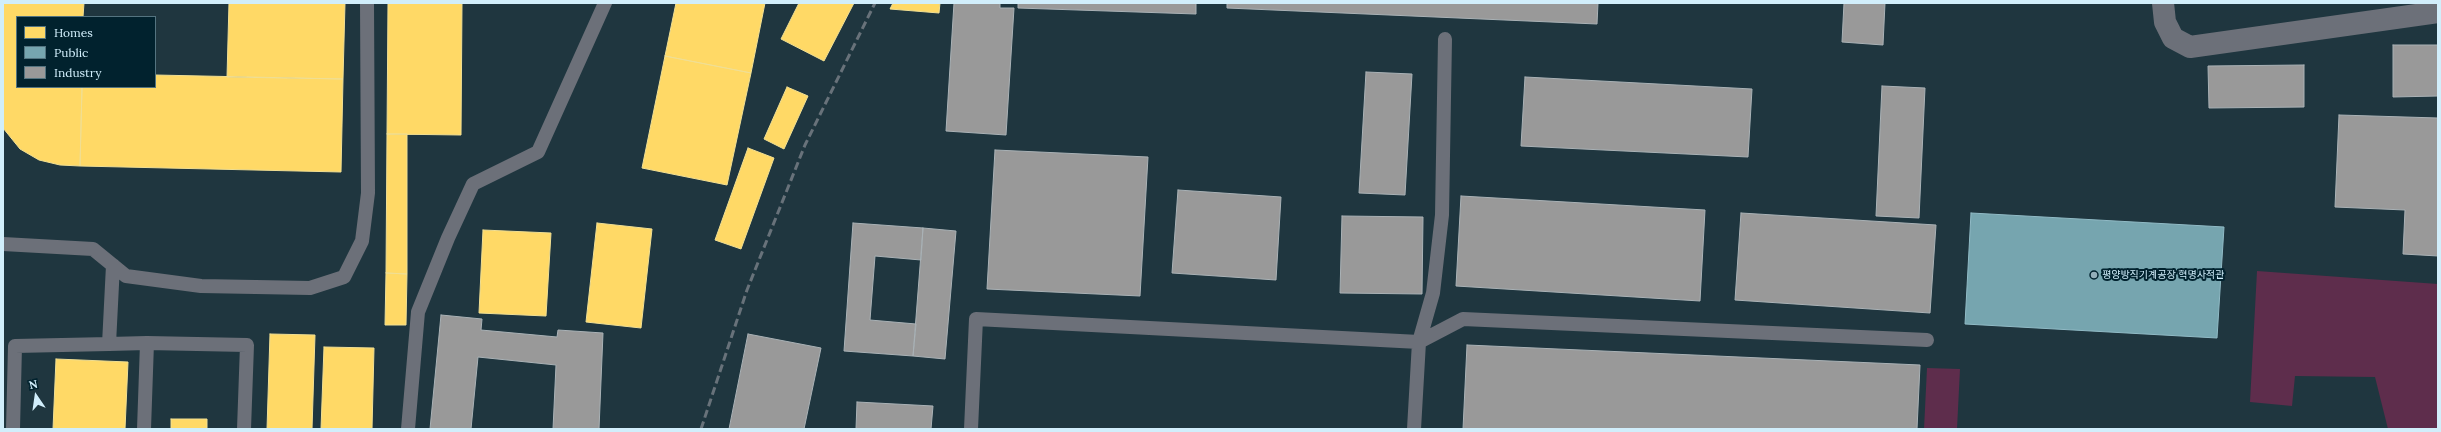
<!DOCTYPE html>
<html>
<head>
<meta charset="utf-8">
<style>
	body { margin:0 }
	#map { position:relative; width:2441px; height:432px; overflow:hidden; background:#1f363f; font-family:Lora,serif }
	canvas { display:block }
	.frame { position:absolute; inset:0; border:4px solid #d1eefb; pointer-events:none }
	.legend { position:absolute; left:16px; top:16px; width:140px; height:72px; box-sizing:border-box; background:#01222e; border:1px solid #547480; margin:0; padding:5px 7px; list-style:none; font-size:12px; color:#d1eefb }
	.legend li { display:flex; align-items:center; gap:8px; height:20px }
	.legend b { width:20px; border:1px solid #547480 }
	.north { position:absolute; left:16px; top:376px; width:40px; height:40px; -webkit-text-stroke:3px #01222e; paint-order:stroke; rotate:347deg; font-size:11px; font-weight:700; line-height:16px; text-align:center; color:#d1eefb }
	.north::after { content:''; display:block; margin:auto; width:14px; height:18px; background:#d1eefb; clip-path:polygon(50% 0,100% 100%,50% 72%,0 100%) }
</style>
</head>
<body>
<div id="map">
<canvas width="2441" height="432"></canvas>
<div class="frame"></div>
<ul class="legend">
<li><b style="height:11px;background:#ffd966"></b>Homes</li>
<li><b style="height:11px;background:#76a5af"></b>Public</li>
<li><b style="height:11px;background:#999"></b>Industry</li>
</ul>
<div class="north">N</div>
</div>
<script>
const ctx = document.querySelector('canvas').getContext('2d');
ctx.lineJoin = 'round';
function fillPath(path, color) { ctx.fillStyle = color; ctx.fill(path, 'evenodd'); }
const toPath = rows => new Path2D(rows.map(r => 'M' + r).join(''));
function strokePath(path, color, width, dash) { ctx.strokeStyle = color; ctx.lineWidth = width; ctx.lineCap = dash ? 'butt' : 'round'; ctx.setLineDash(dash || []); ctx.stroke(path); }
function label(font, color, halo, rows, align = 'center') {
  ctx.font = font + ' Lora,"Noto Sans KR",serif'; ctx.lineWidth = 4; ctx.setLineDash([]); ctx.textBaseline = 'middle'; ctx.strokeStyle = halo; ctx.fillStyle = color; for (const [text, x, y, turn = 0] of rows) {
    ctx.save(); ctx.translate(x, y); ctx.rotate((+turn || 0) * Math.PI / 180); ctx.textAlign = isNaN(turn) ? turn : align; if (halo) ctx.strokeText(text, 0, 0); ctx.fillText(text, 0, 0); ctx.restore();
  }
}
fillPath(toPath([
	[2257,271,2438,284,2438,429,2388,429,2375,377,2295,376,2292,406,2250,402],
	[1927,368,1960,369,1957,429,1924,429]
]), '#5e2d4c');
const homes = toPath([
	[3,3,84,3,83,17,17,17,17,87,82,87,80,166,60,165,39,160,20,149,3,128,3,3],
	[229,3,345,3,343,79,227,77,229,3],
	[388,3,462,3,461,135,387,134,388,3],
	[676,3,765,3,751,73,665,56,676,3],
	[799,3,854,3,824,61,781,39,799,3],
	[893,3,940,3,939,13,890,9,893,3],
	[665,56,751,73,727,185,642,168,665,56],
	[155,75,343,79,341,172,80,166,82,87,155,87,155,75],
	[787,87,808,96,784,149,764,139,787,87],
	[387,134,407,134,407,274,386,273,387,134],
	[748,148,774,158,741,249,715,240,748,148],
	[597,223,652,229,641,328,586,322,597,223],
	[483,230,551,233,546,316,479,313,483,230],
	[386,273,407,274,406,325,385,325,386,273],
	[270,334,315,335,312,429,267,429,270,334],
	[324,347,374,348,372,429,321,429,324,347],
	[56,359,128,362,125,429,53,429,56,359],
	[171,419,207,419,207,429,171,429,171,419]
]);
fillPath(homes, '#ffd966');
strokePath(homes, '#f1df93', 1);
const public = toPath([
	[1971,213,2224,227,2217,338,1965,324,1971,213]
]);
fillPath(public, '#76a5af');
strokePath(public, '#91bbc6', 1);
const industry = toPath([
	[954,3,1000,3,1000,8,1014,8,1006,135,946,131,954,3],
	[1018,3,1196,3,1196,14,1018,8,1018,3],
	[1227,3,1598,3,1597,24,1227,8,1227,3],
	[1844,3,1885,3,1883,45,1842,42,1844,3],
	[2393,45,2438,45,2438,96,2393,97,2393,45],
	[2304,65,2304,107,2209,108,2208,66,2304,65],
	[1366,72,1412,74,1405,195,1359,193,1366,72],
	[1525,77,1752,89,1748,157,1521,146,1525,77],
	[1882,86,1925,88,1919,218,1876,216,1882,86],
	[2339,115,2438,118,2438,256,2403,254,2405,210,2335,207,2339,115],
	[995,150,1148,157,1140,296,987,289,995,150],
	[1178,190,1281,197,1276,280,1172,273,1178,190],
	[1461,196,1705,210,1700,301,1456,286,1461,196],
	[1741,213,1936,225,1930,313,1735,300,1741,213],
	[1342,216,1423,217,1422,294,1340,293,1342,216],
	[853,223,923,228,921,260,875,256,870,320,916,324,913,356,844,351,853,223],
	[923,228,956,231,945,359,913,356,923,228],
	[441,315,482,319,481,330,557,337,558,330,603,333,599,429,553,429,556,365,478,357,471,429,430,429,441,315],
	[748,334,821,348,804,429,729,429,748,334],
	[1467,345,1920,365,1917,429,1463,429,1467,345],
	[857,402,933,406,931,429,856,429,857,402]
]);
fillPath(industry, '#999');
strokePath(industry, '#aab2b6', 1);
strokePath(toPath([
	[3,244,93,249,126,276,201,286,310,288,344,277,362,241,368,193,367,3],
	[147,343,247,345,244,429],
	[109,344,147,343,144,429],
	[13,429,15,346,109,344,113,265],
	[408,429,418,312,448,238,473,184,538,152,605,3],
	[971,429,976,319,1419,342,1463,319,1927,340],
	[1414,429,1419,342,1433,293,1442,215,1445,39]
]), '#6c7079', 14);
strokePath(toPath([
	[2163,3,2165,22,2173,38,2190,47,2438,12]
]), '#6c7079', 22);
strokePath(toPath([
	[701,429,747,290,805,145,875,3]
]), '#68727a', 3, [8, 4]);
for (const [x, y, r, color] of [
	[2094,275,4,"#93aeb9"]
]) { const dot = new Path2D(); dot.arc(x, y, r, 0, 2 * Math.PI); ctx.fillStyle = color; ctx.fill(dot); strokePath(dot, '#01222e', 1.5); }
label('10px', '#d1eefb', '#01222e', [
	["평양방직기계공장 혁명사적관",2102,275]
], 'left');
</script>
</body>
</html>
